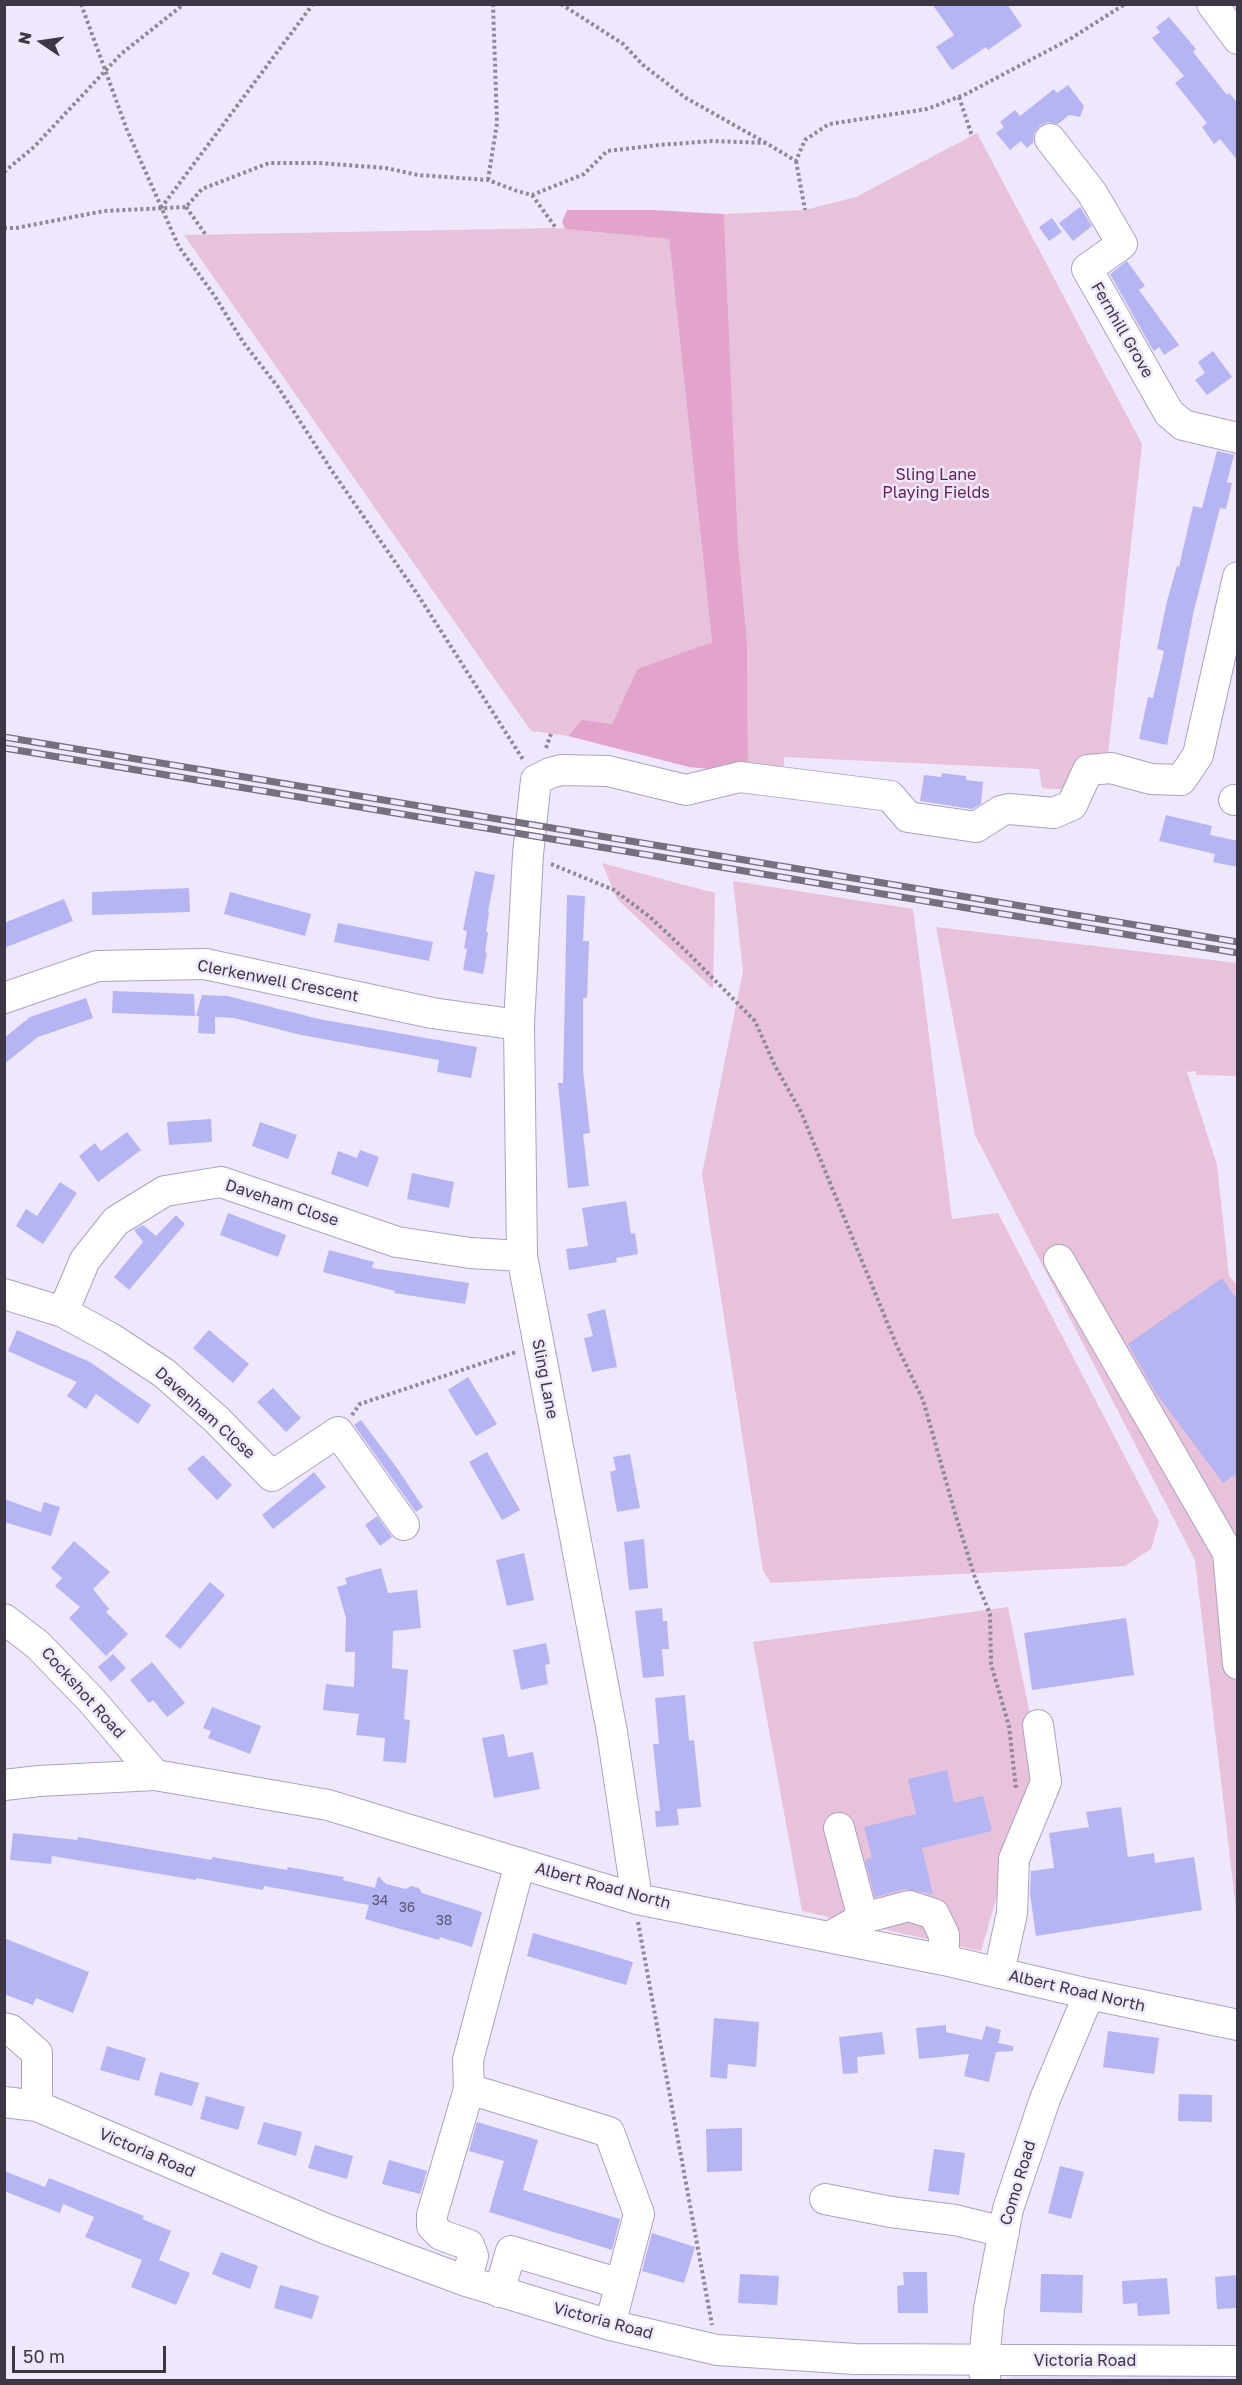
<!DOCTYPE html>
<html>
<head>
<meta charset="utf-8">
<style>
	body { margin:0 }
	#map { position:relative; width:1242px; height:2385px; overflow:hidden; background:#efe7fc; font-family:"Golos Text",sans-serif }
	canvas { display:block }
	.frame { position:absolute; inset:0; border:6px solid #3d3745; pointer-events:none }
	.north { position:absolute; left:12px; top:12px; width:60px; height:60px; -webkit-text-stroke:4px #efe7fc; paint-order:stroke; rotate:283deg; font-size:16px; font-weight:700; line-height:24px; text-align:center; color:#3d3745 }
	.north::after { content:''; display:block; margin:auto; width:21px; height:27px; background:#3d3745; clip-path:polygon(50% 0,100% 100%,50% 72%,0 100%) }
	.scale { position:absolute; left:12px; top:2346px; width:154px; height:27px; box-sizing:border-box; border:3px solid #3d3745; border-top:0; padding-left:8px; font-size:18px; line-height:21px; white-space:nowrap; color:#3d3745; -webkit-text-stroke:4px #efe7fc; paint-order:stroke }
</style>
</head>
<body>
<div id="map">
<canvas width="1242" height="2385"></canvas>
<div class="frame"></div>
<div class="north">N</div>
<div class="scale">50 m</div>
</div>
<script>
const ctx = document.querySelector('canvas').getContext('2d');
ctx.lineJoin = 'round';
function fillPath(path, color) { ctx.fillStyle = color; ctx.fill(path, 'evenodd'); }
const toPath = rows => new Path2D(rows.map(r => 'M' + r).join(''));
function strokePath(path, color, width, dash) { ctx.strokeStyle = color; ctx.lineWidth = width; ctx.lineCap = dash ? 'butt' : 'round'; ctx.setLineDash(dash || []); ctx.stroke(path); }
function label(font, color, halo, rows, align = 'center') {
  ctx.font = font + ' "Golos Text",sans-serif'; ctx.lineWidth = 5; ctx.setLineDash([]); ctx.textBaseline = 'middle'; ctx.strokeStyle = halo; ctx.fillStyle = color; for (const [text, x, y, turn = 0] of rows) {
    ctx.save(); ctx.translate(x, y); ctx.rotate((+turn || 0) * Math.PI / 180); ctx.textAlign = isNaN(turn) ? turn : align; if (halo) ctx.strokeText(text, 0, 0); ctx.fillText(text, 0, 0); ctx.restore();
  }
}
fillPath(toPath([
	[1237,2367,1237,2380,1009,2380,1013,2375]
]), '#e5d9fa');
fillPath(toPath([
	[977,133,1142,444,1108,754,1070,790,1042,788,1039,769,784,757,784,778,748,769,747,641,738,544,724,214,805,210,856,197],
	[556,228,669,239,712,642,637,669,612,724,582,721,568,736,531,731,184,235],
	[602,863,715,893,713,989,617,899],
	[733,881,913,909,952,1219,998,1213,1159,1522,1151,1549,1125,1566,771,1583,763,1571,702,1174,743,971],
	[936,927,1237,963,1237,1076,1196,1075,1196,1071,1187,1072,1217,1165,1229,1276,1237,1285,1237,1917,1195,1560,975,1135],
	[1008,1607,1038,1754,981,1951,802,1911,753,1642]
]), '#e8c2da');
fillPath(toPath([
	[567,210,652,210,724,214,738,544,747,641,748,769,730,771,689,767,568,736,582,720,612,724,637,669,712,642,669,239,565,229,562,222]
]), '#e2a4cb');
fillPath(toPath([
	[932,4,1007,4,1022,26,988,50,986,47,952,70,936,47,954,35],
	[1169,17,1196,49,1193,52,1227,95,1229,93,1238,103,1238,161,1220,139,1214,144,1202,127,1207,123,1175,83,1184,76,1152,38,1160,32,1156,27],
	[1068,85,1084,106,1080,117,1069,115,1058,124,1048,122,1040,125,1034,133,1033,143,1027,148,1021,141,1010,150,996,133,1004,127,1000,122,1015,110,1020,116,1054,89,1057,93],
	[1080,207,1092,226,1073,241,1059,223],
	[1052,218,1062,232,1049,241,1039,227],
	[1127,261,1145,286,1139,290,1179,345,1164,355,1159,347,1154,351,1150,345,1110,274],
	[1213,351,1232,377,1207,395,1195,380,1205,373,1198,362],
	[1217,451,1234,455,1227,482,1232,483,1226,509,1220,508,1194,610,1167,745,1139,739,1148,697,1153,698,1164,651,1157,649,1167,601,1177,566,1179,567,1193,506,1202,508],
	[942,773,966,776,966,780,983,782,981,804,972,809,920,801,924,775,941,777],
	[1166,815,1212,826,1210,835,1238,841,1238,867,1213,862,1215,854,1159,841],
	[475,871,495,875,488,912,489,912,486,932,488,932,485,952,487,953,483,974,463,970,467,949,464,948,467,931,463,930],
	[189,888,190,912,92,915,92,892],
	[230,892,311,914,305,936,224,914],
	[567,895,585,896,583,941,589,941,587,998,583,998,583,1070,590,1133,583,1134,589,1186,568,1188,558,1083,563,1083],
	[64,899,73,921,4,948,4,923],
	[338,923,433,942,429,961,334,942],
	[113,991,194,994,195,1016,112,1013],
	[202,995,227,996,319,1019,477,1047,471,1078,437,1072,439,1060,301,1035,234,1018,215,1017,215,1034,198,1033,199,1016,196,1016],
	[86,998,93,1018,38,1037,4,1064,4,1038,30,1017],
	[211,1119,212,1142,169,1145,167,1122],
	[260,1122,297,1135,288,1159,252,1146],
	[127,1132,141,1150,98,1182,79,1156,95,1143,101,1151],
	[360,1150,379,1157,368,1187,331,1174,338,1151,357,1158],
	[412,1173,454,1182,449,1208,407,1199],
	[60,1182,77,1193,43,1244,16,1226,26,1209,37,1216],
	[626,1201,631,1234,635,1233,638,1254,616,1258,617,1262,569,1270,566,1249,588,1246,582,1208],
	[228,1213,286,1235,278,1257,220,1235],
	[176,1215,185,1224,129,1290,114,1277,143,1242,134,1230,143,1225,156,1236],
	[329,1250,374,1262,372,1268,469,1283,465,1304,394,1293,395,1291,323,1272],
	[1222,1278,1238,1301,1238,1473,1223,1483,1156,1393,1128,1344],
	[605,1309,617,1367,592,1372,584,1338,593,1336,587,1314],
	[17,1330,90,1362,151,1405,138,1424,96,1394,86,1409,67,1396,77,1382,8,1351],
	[209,1330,249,1364,233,1383,193,1348],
	[468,1377,497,1424,476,1436,448,1390],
	[273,1388,301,1418,286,1432,257,1402],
	[361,1420,397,1468,423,1507,416,1512,354,1425],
	[487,1452,520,1510,502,1520,469,1462],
	[630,1454,640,1508,617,1512,610,1472,616,1470,613,1457],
	[203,1455,232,1485,217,1500,187,1469],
	[314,1472,326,1487,273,1529,262,1515],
	[4,1499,41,1512,44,1502,60,1507,51,1536,4,1522],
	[377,1516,392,1537,380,1546,365,1525],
	[644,1539,648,1588,629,1590,624,1542],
	[74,1541,110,1572,93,1589,109,1609,106,1612,128,1634,106,1656,69,1618,80,1607,55,1586,62,1578,51,1568],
	[524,1553,534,1600,507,1606,496,1560],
	[381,1568,388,1593,417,1590,421,1628,393,1631,392,1668,408,1670,404,1719,410,1720,406,1763,383,1761,385,1738,356,1735,359,1714,323,1710,326,1684,354,1687,355,1652,345,1652,346,1618,337,1587,347,1584,345,1578],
	[210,1582,225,1595,180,1649,165,1636],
	[662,1608,663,1621,667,1621,669,1649,662,1649,664,1676,643,1678,635,1611],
	[1126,1618,1134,1675,1032,1690,1024,1633],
	[546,1643,550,1664,545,1665,548,1684,521,1690,513,1650],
	[113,1654,126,1668,111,1682,98,1667],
	[152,1662,185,1703,167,1717,153,1700,149,1703,130,1680],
	[685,1695,689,1741,694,1740,701,1807,677,1809,679,1825,656,1827,655,1811,660,1811,653,1744,659,1744,655,1698],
	[212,1707,261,1726,250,1754,208,1738,211,1731,203,1728],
	[504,1734,508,1757,533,1752,540,1789,494,1798,482,1738],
	[947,1770,954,1803,983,1796,992,1831,922,1848,933,1894,905,1889,875,1897,865,1860,872,1858,864,1827,916,1814,908,1779],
	[1121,1807,1128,1857,1154,1853,1155,1863,1194,1857,1202,1910,1036,1936,1030,1894,1031,1871,1054,1868,1049,1833,1089,1827,1086,1812],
	[13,1833,77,1840,78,1837,212,1860,212,1857,287,1870,288,1867,344,1877,343,1880,375,1888,378,1876,386,1884,406,1889,411,1886,419,1888,422,1893,482,1912,472,1947,440,1937,439,1940,365,1919,369,1905,264,1886,263,1890,196,1878,196,1880,52,1856,51,1864,10,1860],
	[533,1933,633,1962,626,1985,527,1956],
	[4,1938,89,1972,73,2013,36,1998,33,2005,4,1994],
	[714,2018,759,2022,756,2067,728,2064,727,2079,710,2077],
	[946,2025,946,2032,982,2040,986,2026,1001,2030,998,2043,1013,2046,1013,2051,996,2052,989,2082,964,2076,969,2054,919,2059,916,2028],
	[1108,2031,1159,2038,1154,2074,1103,2067],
	[882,2032,885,2054,857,2057,858,2073,843,2074,839,2037],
	[107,2046,146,2058,139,2081,100,2070],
	[160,2072,199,2083,192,2106,154,2095],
	[1179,2094,1212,2095,1212,2122,1178,2121],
	[206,2096,245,2107,238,2130,200,2119],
	[264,2122,302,2132,296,2156,257,2144],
	[477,2122,538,2140,523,2190,620,2219,612,2250,489,2212,504,2161,469,2151],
	[742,2128,742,2171,707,2172,706,2129],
	[315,2145,353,2156,347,2179,308,2168],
	[934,2149,965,2153,959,2195,928,2191],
	[389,2160,427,2171,420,2194,382,2184],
	[1060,2166,1084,2172,1071,2219,1048,2213],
	[4,2171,45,2187,49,2178,144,2216,142,2219,171,2231,159,2260,190,2273,176,2305,131,2287,142,2260,85,2237,94,2217,63,2204,60,2213,4,2191],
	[652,2233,695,2247,684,2283,642,2271],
	[221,2252,258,2266,250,2289,212,2274],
	[903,2272,927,2272,928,2313,898,2313,897,2286,904,2285],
	[740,2274,779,2276,777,2305,738,2303],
	[1041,2274,1083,2275,1082,2313,1040,2312],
	[1238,2275,1238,2308,1217,2309,1215,2277],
	[1167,2278,1170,2314,1138,2316,1137,2303,1123,2304,1122,2281],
	[280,2285,319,2296,312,2319,274,2308]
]), '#b5b5f4');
const minor = toPath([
	[1212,4,1238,39],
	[1050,139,1092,193,1122,244,1087,269,1169,413,1183,425,1238,438],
	[1234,800,1238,800],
	[4,998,97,966,205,964,432,1013,519,1025],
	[1059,1260,1228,1553,1238,1664],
	[4,1294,63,1312,112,1339,164,1373,216,1419,272,1476,338,1432,404,1525],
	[63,1312,85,1260,116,1221,165,1191,221,1182,397,1242,470,1253,522,1256],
	[4,1619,38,1645,93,1702,155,1775],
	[4,1785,39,1781,155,1775,328,1805,637,1899,944,1960,1089,1994,1238,2025],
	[520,1863,468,2060,469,2089,609,2132,639,2214,610,2325],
	[637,1899,612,1732,522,1256,519,1025,528,854,536,780,550,773,562,770,608,771,686,790,740,777,890,796,908,817,976,827,1001,811,1009,809,1054,813,1072,805,1088,770,1111,768,1151,779,1181,780,1198,755,1238,577],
	[863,1918,909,1906,934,1914,944,1935,944,1960],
	[831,1936,863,1918,839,1828],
	[999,1973,1012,1913,1014,1859,1046,1782,1038,1725],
	[4,2028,11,2030,37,2053,37,2106],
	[4,2102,37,2106,326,2229,466,2281,610,2325,717,2350,855,2359,1238,2361],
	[825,2199,891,2212,955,2220,1004,2232],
	[466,2281,473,2256,469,2245,441,2235,432,2226,432,2215,469,2089],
	[499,2292,511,2251,621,2284],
	[985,2380,984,2361,989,2309,1008,2209,1045,2099,1089,1994]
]);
strokePath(minor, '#ada1c1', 32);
strokePath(toPath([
	[81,4,127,130,179,247,214,295,243,342,278,387,332,471,418,595,524,761],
	[561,4,623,44,643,65,686,98,766,143],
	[959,97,972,136],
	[796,161,805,210],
	[4,172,34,147,121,54,184,4],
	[488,180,497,123,493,4],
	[532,195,556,228],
	[186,207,206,235],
	[161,208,313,4],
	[4,228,16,228,104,211,186,207,202,189,269,163,318,163,386,168,418,175,488,180,517,191,532,195,584,174,607,151,659,145,712,141,766,143,796,161,805,140,829,124,927,109,966,94,1070,39,1125,4],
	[546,748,551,734],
	[551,864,614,890,650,917,687,952,755,1021,775,1066,801,1112,896,1344,923,1400,955,1513,974,1575,990,1614,991,1664,1009,1726,1016,1789],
	[352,1415,360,1404,516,1352],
	[638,1922,712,2325]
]), '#8f8899', 4, [3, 3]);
strokePath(minor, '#fff', 30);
const rail = toPath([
	[4,737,1238,942],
	[4,748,1238,953]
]);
strokePath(rail, '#766f7f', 7);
strokePath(rail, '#efe7fc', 4.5, [14]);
label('14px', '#5b5671', null, [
	["34",380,1901],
	["36",407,1908],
	["38",444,1921]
]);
label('16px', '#3d3745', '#efe7fc', [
	["Fernhill Grove",1122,330,60],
	["Clerkenwell Crescent",278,981,11],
	["Daveham Close",282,1203,18],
	["Sling Lane",545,1379,79],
	["Davenham Close",205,1413,42],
	["Cockshot Road",83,1693,48],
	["Albert Road North",603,1886,15],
	["Albert Road North",1077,1991,13],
	["Victoria Road",147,2153,23],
	["Como Road",1018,2183,-73],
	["Victoria Road",603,2321,15],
	["Victoria Road",1085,2361]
]);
label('16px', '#672053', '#efe7fc', [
	["Sling Lane",936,475],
	["Playing Fields",936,493]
]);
</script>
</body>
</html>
